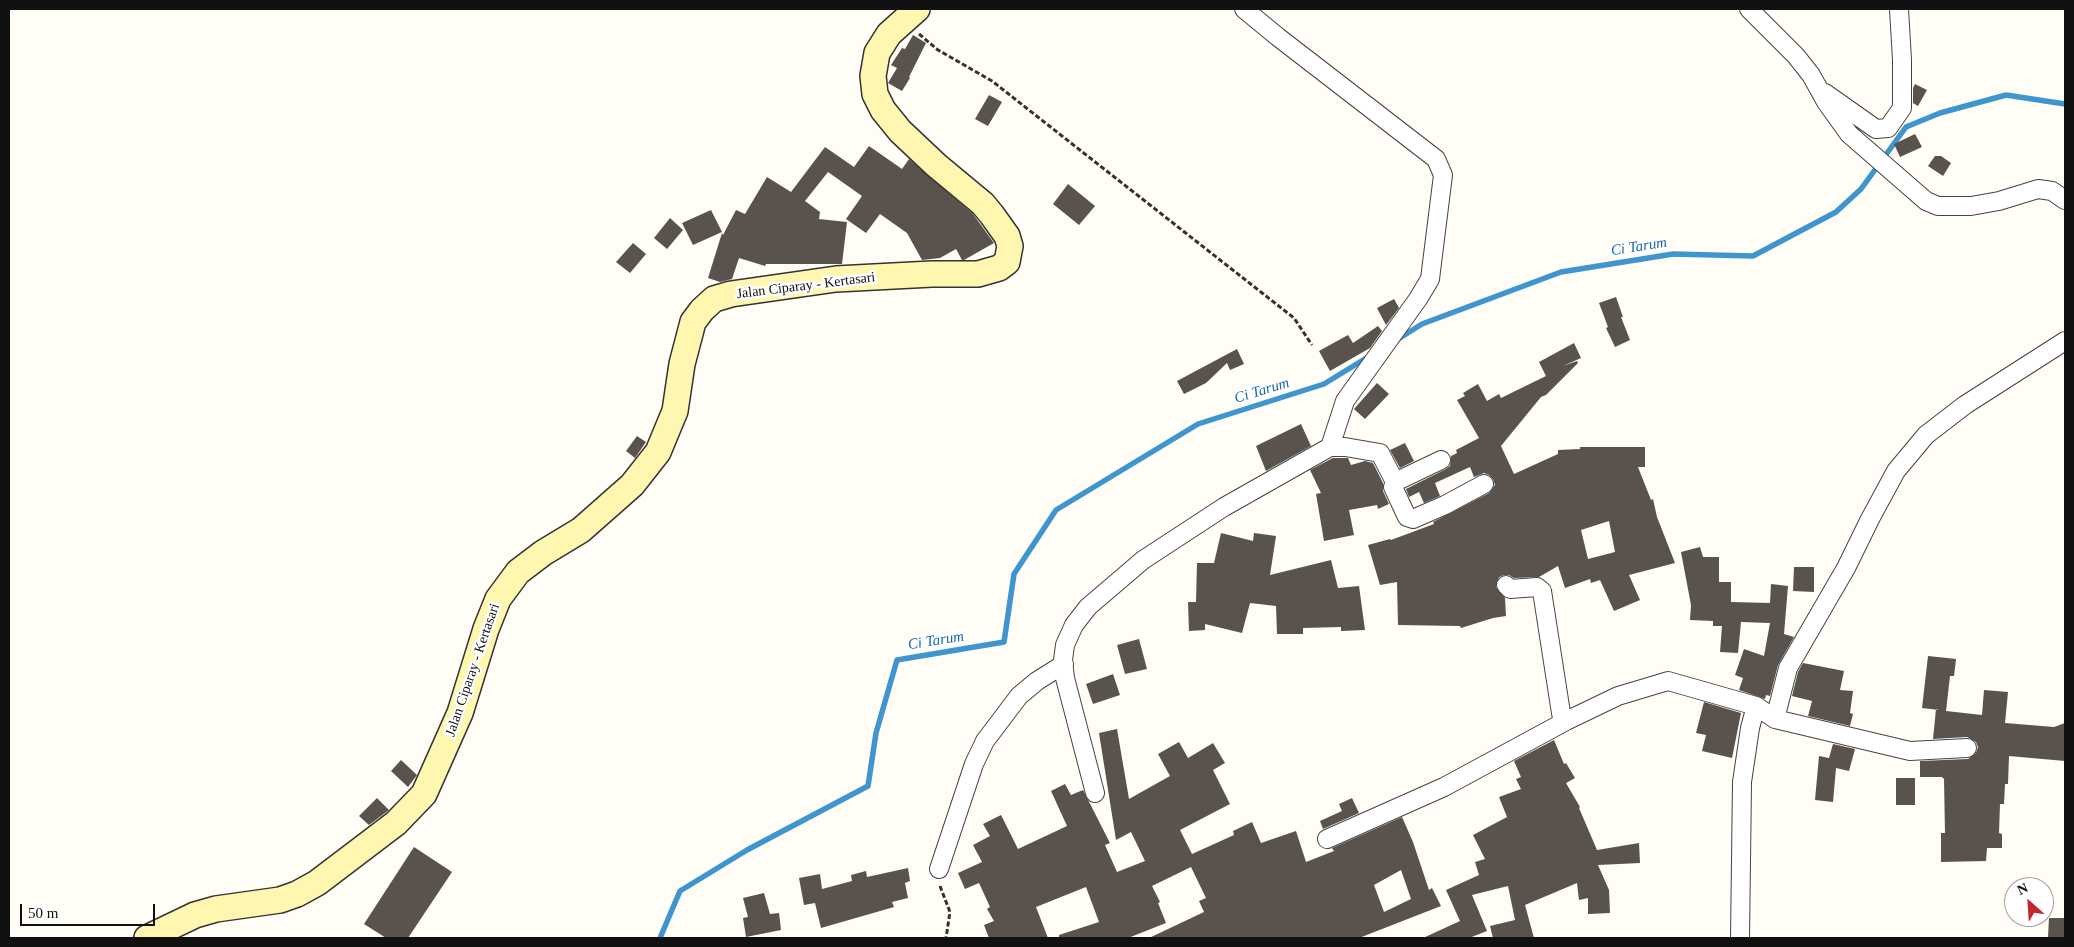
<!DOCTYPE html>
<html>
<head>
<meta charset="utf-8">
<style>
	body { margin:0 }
	#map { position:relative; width:2074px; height:947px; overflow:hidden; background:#fffdf5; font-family:Georgia,serif }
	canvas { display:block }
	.frame { position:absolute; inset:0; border:10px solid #111; pointer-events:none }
	.north { position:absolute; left:2004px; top:877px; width:50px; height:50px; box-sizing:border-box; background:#fff; border:1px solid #a0a0a0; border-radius:50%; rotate:334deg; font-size:14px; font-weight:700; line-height:20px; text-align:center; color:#111 }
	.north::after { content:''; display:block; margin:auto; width:18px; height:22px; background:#c4262e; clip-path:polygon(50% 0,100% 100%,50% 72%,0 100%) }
	.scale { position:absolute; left:20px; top:904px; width:135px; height:22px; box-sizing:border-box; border:2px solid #111; border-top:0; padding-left:6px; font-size:15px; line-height:18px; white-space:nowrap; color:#111; -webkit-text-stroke:4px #fff; paint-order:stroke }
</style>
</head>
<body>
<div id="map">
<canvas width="2074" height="947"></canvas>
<div class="frame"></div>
<div class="north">N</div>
<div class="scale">50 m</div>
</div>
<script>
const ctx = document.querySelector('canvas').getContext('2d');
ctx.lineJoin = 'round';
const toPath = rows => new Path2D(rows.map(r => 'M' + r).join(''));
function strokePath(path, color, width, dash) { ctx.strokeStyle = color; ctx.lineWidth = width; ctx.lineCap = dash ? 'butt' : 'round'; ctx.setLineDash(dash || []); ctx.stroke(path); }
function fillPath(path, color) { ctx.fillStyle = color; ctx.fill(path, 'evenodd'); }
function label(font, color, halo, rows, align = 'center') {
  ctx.font = font + ' Georgia,serif'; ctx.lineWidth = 5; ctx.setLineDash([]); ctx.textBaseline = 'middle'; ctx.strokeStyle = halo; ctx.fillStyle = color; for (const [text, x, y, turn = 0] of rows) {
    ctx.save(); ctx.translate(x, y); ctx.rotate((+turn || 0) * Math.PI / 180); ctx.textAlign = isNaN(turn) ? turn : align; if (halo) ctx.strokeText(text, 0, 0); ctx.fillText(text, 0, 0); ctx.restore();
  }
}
strokePath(toPath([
	[1395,341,1422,324,1561,272,1673,254,1753,256,1836,212,1861,189,1906,127,1940,113,2006,95,2065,104],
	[660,938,680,891,747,850,868,786,876,733,897,660,1004,642,1014,574,1056,510,1198,424,1324,384,1368,357]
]), '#3f96cf', 5.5);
fillPath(toPath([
	[913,35,926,43,909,77,910,78,902,91,888,83,897,68,891,65,902,48,905,49],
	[1915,84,1927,90,1918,106,1913,103,1913,88],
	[989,95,1002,102,988,126,975,119],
	[1915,134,1922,147,1900,157,1894,144],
	[869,146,902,169,909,159,973,214,994,243,964,260,962,260,956,249,940,258,922,260,907,233,880,214,866,233,846,219,862,196,828,172,805,201,820,212,819,219,847,222,842,264,766,264,765,266,739,258,732,279,720,282,708,278,722,233,723,235,736,210,745,214,767,177,791,192,825,147,854,167],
	[1935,156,1941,156,1951,163,1943,176,1928,166],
	[1068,184,1095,206,1079,225,1053,204],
	[711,210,722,232,693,245,682,223],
	[670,218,683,230,667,249,654,238],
	[633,243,646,254,630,273,616,262],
	[1616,297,1623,317,1621,317,1630,340,1615,347,1606,328,1608,327,1599,303],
	[1394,299,1399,308,1386,325,1377,308],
	[1378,326,1382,331,1370,348,1330,371,1319,351,1348,335,1353,343],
	[1574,343,1581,358,1563,366,1577,361,1578,363,1546,395,1541,397,1501,446,1514,474,1558,454,1558,450,1580,449,1580,447,1645,447,1645,467,1638,467,1651,500,1653,499,1657,517,1675,563,1629,575,1640,600,1614,611,1600,580,1591,583,1590,579,1565,588,1558,566,1539,577,1514,578,1509,575,1504,575,1499,577,1496,587,1505,598,1506,616,1493,618,1461,628,1460,626,1398,625,1397,582,1380,585,1368,545,1390,539,1391,540,1434,524,1433,522,1489,493,1495,485,1493,479,1489,475,1484,473,1474,477,1470,467,1435,483,1440,496,1424,503,1419,492,1409,497,1406,489,1446,469,1450,466,1451,456,1457,453,1456,450,1479,438,1457,400,1465,396,1463,393,1478,384,1487,401,1499,394,1501,398,1546,376,1539,362],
	[1609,521,1615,552,1588,559,1581,530],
	[1237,349,1244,364,1230,370,1227,363,1206,383,1184,394,1177,381],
	[1377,383,1389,394,1365,419,1354,409],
	[1301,424,1311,446,1266,471,1256,446],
	[637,436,646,442,635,458,626,451],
	[1405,443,1414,461,1400,468,1390,450],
	[1333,458,1348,458,1351,465,1365,461,1373,463,1383,483,1383,491,1389,504,1378,509,1377,505,1349,510,1354,535,1324,541,1316,494,1321,493,1310,470],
	[1221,533,1253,541,1254,533,1276,536,1270,575,1331,560,1338,588,1359,586,1365,630,1341,631,1341,627,1303,628,1303,634,1277,634,1276,606,1250,603,1242,633,1205,624,1205,630,1189,631,1188,602,1196,602,1197,563,1214,563],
	[1700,547,1703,557,1719,557,1719,582,1731,582,1731,602,1770,603,1771,584,1788,586,1784,634,1794,637,1778,665,1770,696,1766,695,1765,699,1739,690,1743,678,1735,675,1744,649,1764,656,1770,623,1741,622,1738,653,1720,652,1722,626,1713,626,1713,621,1690,620,1691,605,1681,552],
	[1794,567,1814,567,1814,592,1793,591],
	[1139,639,1147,669,1125,674,1117,645],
	[1928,656,1956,659,1954,676,1950,676,1946,711,1982,715,1984,690,2008,692,2005,723,2054,727,2065,723,2065,761,2009,756,2008,784,2005,784,2004,804,2000,804,1999,833,2002,834,2002,848,1987,848,1986,861,1941,862,1941,833,1945,833,1944,779,1942,777,1920,777,1920,761,1968,759,1976,753,1978,747,1976,742,1967,737,1933,739,1936,709,1939,710,1922,708],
	[1803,663,1844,671,1840,690,1853,691,1850,713,1853,714,1850,726,1808,716,1812,701,1792,696,1798,672],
	[1113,674,1120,695,1093,704,1086,684],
	[1704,702,1741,713,1732,758,1702,751,1706,735,1696,733],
	[1117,729,1129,799,1170,776,1158,754,1179,742,1188,758,1213,743,1225,763,1213,770,1230,804,1180,830,1192,854,1234,835,1233,831,1252,822,1261,843,1296,831,1306,862,1334,851,1332,848,1402,817,1413,842,1429,890,1432,888,1441,906,1359,938,1149,938,1204,912,1199,901,1206,898,1191,867,1152,886,1160,902,1158,903,1166,923,1128,938,1059,938,1059,935,1099,922,1086,887,1036,907,1048,938,989,938,984,925,994,921,987,909,990,907,979,883,965,889,958,873,982,862,973,845,990,836,983,824,1001,815,1018,849,1067,826,1051,791,1065,784,1071,795,1083,790,1110,843,1105,845,1117,872,1145,861,1131,832,1116,840,1099,733],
	[1401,870,1411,899,1384,912,1374,885],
	[1554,740,1564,764,1566,763,1575,778,1566,783,1580,807,1579,808,1597,850,1639,843,1640,863,1598,865,1609,890,1610,913,1588,914,1588,898,1579,900,1577,883,1525,905,1534,938,1493,938,1490,926,1515,920,1508,886,1472,895,1487,931,1469,938,1423,938,1460,921,1446,890,1479,875,1475,862,1485,859,1473,835,1507,817,1499,797,1521,789,1516,779,1521,777,1514,761],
	[1833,744,1855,749,1849,771,1836,768,1833,802,1815,800,1819,756,1829,758],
	[401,760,417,775,408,787,391,771],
	[1896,778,1915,778,1915,805,1896,805],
	[377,798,389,810,369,825,359,816],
	[1352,798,1359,813,1323,829,1320,821,1342,811,1339,804],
	[414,847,452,872,408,938,386,938,364,924],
	[908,868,910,881,905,883,908,898,892,902,894,907,821,928,815,903,804,905,799,878,820,874,822,889,852,881,851,875,866,871,867,877],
	[764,893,770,914,779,913,781,930,746,937,743,918,748,917,743,898],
	[2049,918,2065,918,2065,937,2048,937]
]), '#5a524d');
const street = toPath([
	[1749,9,1796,56,1811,75,1826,102,1849,134,1926,201,1938,206,1971,206,1999,201,2038,189,2052,191,2065,200],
	[1825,93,1876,129,1888,128,1902,108,1902,60,1899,9],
	[1330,447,1345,447,1380,453,1395,482,1441,460],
	[1395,482,1393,487,1407,517,1413,519,1445,505,1484,484],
	[1506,585,1510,589,1537,587,1542,591,1561,713,1562,718,1566,721,1618,696,1668,681,1756,706,1775,719,1788,668,1846,568,1870,519,1896,471,1926,435,1965,405,2065,341],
	[1775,719,1910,751,1967,748],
	[1095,793,1065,678,1063,660,1065,645,1074,625,1088,607,1143,560,1224,507,1330,447,1345,401,1418,299,1430,279,1443,175,1436,159,1278,37,1244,9],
	[1327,839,1444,787,1566,721],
	[939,869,974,764,985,741,1019,696,1037,681,1064,664],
	[1740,938,1742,782,1750,728,1756,706]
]);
const secondary = toPath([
	[147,938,195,915,216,909,280,900,297,894,317,883,396,823,424,794,460,713,486,629,498,599,518,572,543,553,581,530,632,485,658,452,675,411,682,364,693,322,702,310,714,299,731,294,836,279,932,274,978,274,999,268,1007,262,1010,246,1007,236,992,215,983,204,936,165,900,131,883,110,875,94,873,76,877,53,889,34,917,9]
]);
strokePath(street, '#444', 20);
strokePath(secondary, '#333', 28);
strokePath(toPath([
	[919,34,938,50,992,81,1294,318,1312,345],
	[940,886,950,912,946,938]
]), '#333', 3, [5, 2.5]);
strokePath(street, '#fff', 18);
strokePath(secondary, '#fff6b0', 25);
label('14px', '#111', '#fff', [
	["Jalan Ciparay - Kertasari",806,286,-7],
	["Jalan Ciparay - Kertasari",473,670,-71]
]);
label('italic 15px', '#1768a6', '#fff', [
	["Ci Tarum",1639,247,-9],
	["Ci Tarum",1262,391,-17],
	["Ci Tarum",936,641,-9]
]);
</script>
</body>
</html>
